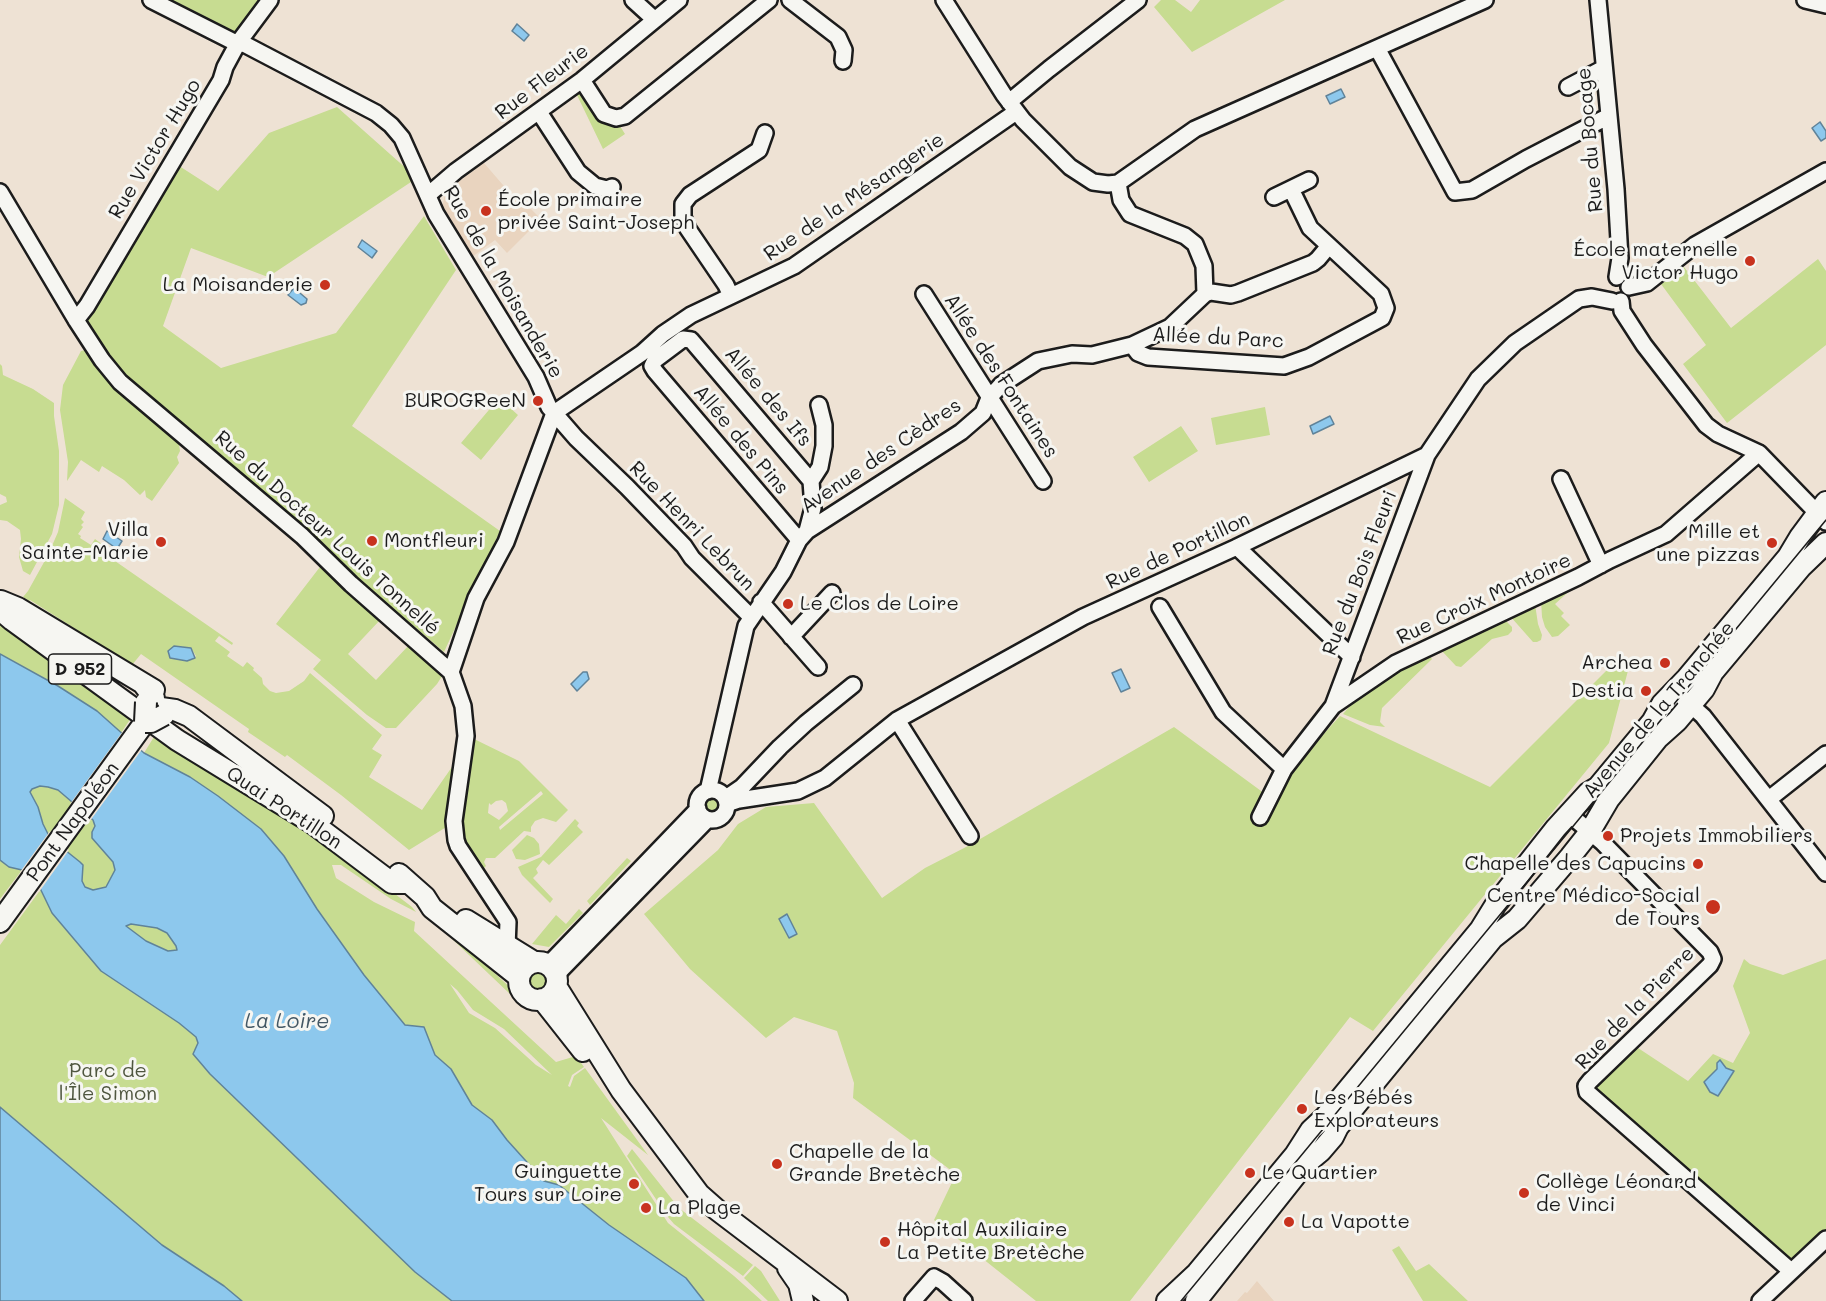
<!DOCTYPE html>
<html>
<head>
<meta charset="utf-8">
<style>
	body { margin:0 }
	canvas { display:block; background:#eee2d4 }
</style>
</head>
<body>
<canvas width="1826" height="1301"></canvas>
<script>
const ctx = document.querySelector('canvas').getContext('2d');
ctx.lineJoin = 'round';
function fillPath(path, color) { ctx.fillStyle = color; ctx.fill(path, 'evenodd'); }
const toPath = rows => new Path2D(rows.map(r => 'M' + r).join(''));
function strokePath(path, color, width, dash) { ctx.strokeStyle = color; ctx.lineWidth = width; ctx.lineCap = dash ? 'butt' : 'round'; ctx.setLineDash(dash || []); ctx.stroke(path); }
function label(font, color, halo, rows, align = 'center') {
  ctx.font = font + ' Mali,sans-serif'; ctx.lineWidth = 6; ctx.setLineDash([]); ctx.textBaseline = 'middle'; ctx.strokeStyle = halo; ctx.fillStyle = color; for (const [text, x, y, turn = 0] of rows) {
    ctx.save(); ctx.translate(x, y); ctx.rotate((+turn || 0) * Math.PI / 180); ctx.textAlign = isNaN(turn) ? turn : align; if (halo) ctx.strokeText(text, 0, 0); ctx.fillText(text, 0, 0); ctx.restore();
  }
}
fillPath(toPath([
	[484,163,522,207,526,204,541,219,507,253,495,240,468,260,437,208,443,204,445,192],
	[1257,1281,1274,1301,1237,1301,1245,1292,1247,1293]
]), '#e9d4bf');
fillPath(toPath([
	[165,0,265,0,238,37],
	[1161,0,1175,0,1191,12,1200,0,1285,0,1192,52,1154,7],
	[581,92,597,116,618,123,625,134,603,149,576,93],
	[337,107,417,178,268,277,191,248,163,326,221,368,336,333,424,216,456,270,352,426,500,531,444,652,124,379,83,318,173,162,218,191,269,133],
	[1818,259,1826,271,1826,345,1727,423,1683,364,1706,345,1661,284,1684,267,1731,328],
	[86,350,116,386,175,435,172,438,179,444,180,451,177,457,179,463,152,501,146,497,145,490,140,495,124,480,102,466,99,472,81,460,67,481,68,462,60,410,63,385,81,351],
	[0,364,2,366,3,375,33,389,54,403,54,416,59,451,59,505,52,534,30,575,23,571,19,557,21,539,20,530,7,521,0,520,0,505,7,502,6,497,0,494],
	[499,398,518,415,481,460,461,443],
	[1265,407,1270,435,1216,445,1211,418],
	[1181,426,1198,451,1149,482,1133,457],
	[65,498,85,512,81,519,84,522,81,525,83,527,78,534,81,536,80,538,91,545,95,539,118,556,115,561,233,643,232,645,219,636,215,641,230,652,227,656,243,667,247,662,254,668,253,670,262,678,263,684,270,691,276,693,289,691,304,681,310,673,382,735,372,749,382,755,369,777,422,810,454,764,446,815,448,826,409,850,341,795,287,755,285,757,248,732,249,729,141,654,132,665,30,600,29,601,23,597,28,591,48,555,58,532],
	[177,646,191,648,196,656,192,660,170,658,168,654],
	[323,563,381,619,348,654,376,680,410,644,444,673,437,684,396,728,386,728,367,715,313,669,321,660,276,624],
	[1573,586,1574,587,1555,604,1564,613,1561,616,1570,625,1558,636,1552,637,1545,627,1542,617,1541,600],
	[1535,604,1538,624,1542,635,1541,640,1537,642,1533,642,1510,616],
	[1504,619,1512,627,1512,631,1508,635,1492,639,1461,667,1456,666,1441,650,1441,648],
	[0,623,31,642,133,715,121,733,112,724,93,820,95,826,151,757,144,753,157,732,348,858,412,907,416,912,391,899,341,865,332,865,336,878,374,902,415,922,414,931,556,1062,576,1056,584,1067,572,1075,568,1086,570,1087,574,1076,585,1068,648,1155,601,1118,668,1223,734,1276,762,1301,242,1301,224,1286,0,1301,0,945,41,889,52,913,101,971,150,1003,47,889,22,870,0,899,0,860,9,867,0,855],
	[450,984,457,990,473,1010,504,1029,552,1075,536,1065,495,1028,469,1013],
	[194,1050,258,1120,210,1074,193,1054],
	[1428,654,1432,659,1382,708,1380,722,1385,727,1370,725,1343,714,1349,707,1386,676],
	[1621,656,1630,663,1609,743,1373,1031,1350,1017,1130,1301,1036,1301,934,1220,956,1174,853,1098,854,1083,837,1031,794,1017,766,1038,690,969,644,914,718,850,738,824,766,807,814,803,882,898,925,868,968,846,1174,727,1272,799,1301,759,1340,716,1490,787],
	[470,737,519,761,568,810,556,822,543,818,535,821,531,827,531,832,524,831,495,858,486,858,484,862,486,866,478,874,451,820],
	[541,791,543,794,500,830,499,827],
	[502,800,506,803,508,811,499,820,488,813,489,803,491,805,496,801],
	'702 805a10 10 0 1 1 20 0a10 10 0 1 1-20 0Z',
	[575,819,579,823,577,826,583,832,549,865,543,860,536,869,538,873,533,878,553,899,550,903,522,875,518,867,541,857],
	[527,835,534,838,539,844,540,854,525,860,516,859,512,850],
	[627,858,631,861,590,905,587,901],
	[579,909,583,913,549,947,532,944,556,915,566,924],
	[451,933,514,991,511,995,449,936],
	[1744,959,1750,964,1783,975,1826,959,1826,1229,1797,1259,1786,1262,1593,1092,1594,1087,1635,1046,1688,1081,1713,1054,1733,1063,1750,1033,1733,986],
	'527 981a10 10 0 1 1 20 0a10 10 0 1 1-20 0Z',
	[632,1149,679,1208,753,1265,743,1276,674,1224,668,1217,627,1156],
	[1399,1246,1416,1271,1429,1264,1468,1301,1423,1301,1392,1250],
	[755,1266,761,1271,780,1301,768,1301,744,1278]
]), '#c7dc91');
const water = toPath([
	[517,24,529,35,524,41,512,31,517,24],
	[1341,89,1345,97,1330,104,1326,96,1341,89],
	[1820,122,1826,131,1826,138,1821,141,1812,128,1820,122],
	[362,240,377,251,372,258,358,247,362,240],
	[294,288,307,299,306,303,301,305,288,295,294,288],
	[1330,416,1334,424,1313,434,1310,426,1330,416],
	[107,531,122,541,117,549,103,539,107,531],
	[174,646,191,648,195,658,187,661,170,658,168,651,174,646],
	[0,654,58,686,97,711,144,753,190,777,218,796,261,829,284,856,317,909,364,975,405,1025,424,1027,435,1055,451,1069,472,1105,492,1120,507,1140,544,1181,559,1185,609,1225,686,1278,704,1301,452,1301,415,1272,210,1074,193,1054,198,1043,196,1037,179,1023,101,971,52,913,38,884,22,870,9,867,0,860,0,654],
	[40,786,48,787,58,790,93,820,95,826,92,832,92,838,113,862,115,870,106,887,93,890,85,887,82,881,83,865,80,862,50,838,43,824,38,807,30,792,32,789,40,786],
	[131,924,157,928,167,933,176,946,177,950,168,951,146,941,126,926,131,924],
	[1121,669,1130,688,1121,692,1112,673,1121,669],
	[583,672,587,672,589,679,577,691,571,684,583,672],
	[787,914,797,934,789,938,779,919,787,914],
	[1720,1060,1726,1068,1734,1071,1718,1096,1710,1092,1704,1082,1717,1069,1717,1063,1720,1060],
	[0,1107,162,1245,224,1286,242,1301,0,1301,0,1107]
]);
fillPath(water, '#8dc8ed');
strokePath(water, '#608399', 1.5);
fillPath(toPath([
	[123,731,143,748,90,821,70,804],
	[50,831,52,836,69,850,39,892,36,886,20,872]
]), '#eee2d4');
const minor = toPath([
	[151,0,232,41,246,45,376,113,391,125,402,138,436,214,536,377,549,407,576,438,627,487,684,546,692,558,751,617],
	[633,0,655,20],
	[790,0,838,37,844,50,843,61],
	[944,0,1004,95,1023,120,1070,167,1093,182,1108,184,1118,183,1195,129,1485,0],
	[1598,0,1616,189,1620,258,1617,277],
	[1805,0,1826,5],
	[1377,48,1455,192,1472,190,1526,159,1609,116],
	[582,80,604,114,616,118,625,116,769,0],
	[1568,87,1604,68],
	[1009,102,1049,69,1138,0],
	[539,112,578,172,595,186,607,189,612,187],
	[0,192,76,320,102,360,120,382,302,536,351,584,451,672,463,706,466,736,454,821,456,840,458,846,508,922,507,947],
	[428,195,456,171,582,80,679,0],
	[1274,197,1309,180],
	[1629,287,1647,283,1695,245,1826,171],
	[924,294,1043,481],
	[1205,294,1211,292,1231,295,1238,293,1313,263,1318,259,1328,247],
	[731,296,726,285,688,229,683,217,683,204,690,195,759,150,765,133],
	[1621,301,1622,311,1644,345,1706,425,1718,434,1759,453,1826,522],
	[76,320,87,306,221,80,225,67,238,43,270,0],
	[1132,345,1138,353,1148,357,1284,366,1309,357,1382,318,1386,308,1381,294,1310,228,1291,189],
	[1561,479,1601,565],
	[811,481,820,467,824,446,824,425,819,405],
	[799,540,655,371,652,366,655,360,683,339,691,340,811,481,813,508,807,531],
	[1237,547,1352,657],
	[761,602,818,667],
	[1160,607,1223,712,1284,769],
	[791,637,832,593],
	[451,672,476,598,506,542,554,413,642,353,663,334,691,315,794,266,1016,112],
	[1684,699,1703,716,1826,873],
	[1333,706,1427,455],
	[897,720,970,836],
	'697 805a15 15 0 1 1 30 0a15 15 0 1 1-30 0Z',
	[708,791,746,626,783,572,799,540,807,531,961,432,983,413,989,398,1001,385,1038,361,1072,354,1092,355,1132,345,1170,327,1205,294,1204,266,1195,244,1185,236,1130,214,1121,200,1118,183],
	[726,798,742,787,780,747,806,723,853,685],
	[1769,799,1826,754],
	[727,804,739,800,798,791,825,778,897,720,1083,617,1237,547,1427,455,1478,379,1515,343,1579,299,1592,297,1612,301],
	[1569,814,1602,842,1710,952,1713,959,1710,965,1590,1081,1586,1086,1587,1092,1791,1271],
	[1260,817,1284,769,1333,706,1396,663,1578,577,1610,560,1666,534,1759,453],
	[548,965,698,809],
	[556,975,707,820],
	[913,1301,934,1277,943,1282,964,1301],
	[1760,1301,1826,1239]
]);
const major = toPath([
	[1,601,18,608,154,690],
	[0,610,12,620,177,740,311,822,392,883,407,883],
	[144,685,154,698,153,710,161,708,175,710,189,716,323,816],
	[399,874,425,897,432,908,519,977],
	[466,920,534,962],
	[0,922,145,722],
	'519 981a19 19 0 1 1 38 0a19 19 0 1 1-38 0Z',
	[556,986,621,1090,699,1194,716,1209,837,1301],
	[542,999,583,1051],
	[788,1268,799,1284,803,1301],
	[1167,1301,1197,1273,1295,1155,1311,1130,1326,1116,1480,930,1496,904,1556,828,1588,793,1598,787,1652,722,1662,704,1687,678,1788,557,1800,537,1826,502],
	[1196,1301,1303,1166,1321,1151,1333,1137,1338,1127,1493,938,1517,919,1570,857,1589,833,1609,799,1658,738,1677,721,1704,689,1713,672,1801,567,1826,543]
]);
strokePath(minor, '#1c1c1c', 20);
strokePath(major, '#1c1c1c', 24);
strokePath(minor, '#f6f6f2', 15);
strokePath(major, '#f6f6f2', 20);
strokePath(toPath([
	[1181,1301,1826,520]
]), '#1c1c1c', 1.5);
const majorBridge = toPath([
	[145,722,146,702],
	[145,722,151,722,164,715]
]);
strokePath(majorBridge, '#1c1c1c', 24, []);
strokePath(majorBridge, '#f6f6f2', 20);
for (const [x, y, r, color] of [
	[486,211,6,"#c8321e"],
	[1750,261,6,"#c8321e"],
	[325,285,6,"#c8321e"],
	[538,401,6,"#c8321e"],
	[372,541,6,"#c8321e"],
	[161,542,6,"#c8321e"],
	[1772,543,6,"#c8321e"],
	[788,604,6,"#c8321e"],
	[1665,663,6,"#c8321e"],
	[1646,691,6,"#c8321e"],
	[1608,836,6,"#c8321e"],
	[1698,864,6,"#c8321e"],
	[1713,907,8,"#c8321e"],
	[1302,1109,6,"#c8321e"],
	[777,1164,6,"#c8321e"],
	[1250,1173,6,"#c8321e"],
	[634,1184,6,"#c8321e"],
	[1524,1193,6,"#c8321e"],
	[646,1208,6,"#c8321e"],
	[1289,1222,6,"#c8321e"],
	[885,1242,6,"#c8321e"]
]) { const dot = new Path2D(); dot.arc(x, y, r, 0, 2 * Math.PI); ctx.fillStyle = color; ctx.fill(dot); strokePath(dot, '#f6f6f2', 2); }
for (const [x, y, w] of [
	[80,669,63]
]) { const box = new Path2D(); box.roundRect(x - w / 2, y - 15, w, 30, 4.5); ctx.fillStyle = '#f6f6f2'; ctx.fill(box); strokePath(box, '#1c1c1c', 1.5); }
label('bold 18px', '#1c1c1c', null, [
	["D 952",80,669]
]);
label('20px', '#1c1c1c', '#f6f6f2', [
	["Rue Fleurie",542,82,-37],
	["Rue du Bocage",1590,140,-95],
	["Rue Victor Hugo",155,149,-59],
	["Rue de la Mésangerie",854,197,-34],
	["Rue de la Moisanderie",503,282,60],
	["Allée du Parc",1218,338,3],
	["Allée des Fontaines",1001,376,57],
	["Allée des Ifs",768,397,50],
	["Allée des Pins",741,440,50],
	["Avenue des Cèdres",881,456,-34],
	["Rue Henri Lebrun",692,526,46],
	["Rue du Docteur Louis Tonnellé",327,533,42],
	["Rue de Portillon",1178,551,-25],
	["Rue du Bois Fleuri",1360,573,-69],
	["Rue Croix Montoire",1484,599,-25],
	["Avenue de la Tranchée",1659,710,-50],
	["Quai Portillon",284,808,33],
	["Pont Napoléon",73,822,-54],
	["Rue de la Pierre",1635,1008,-46]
]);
label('20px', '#1c1c1c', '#f6f6f2', [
	["École primaire",498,200],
	["privée Saint-Joseph",498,223],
	["École maternelle",1738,250,"right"],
	["Victor Hugo",1738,273,"right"],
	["La Moisanderie",313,285,"right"],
	["BUROGReeN",526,401,"right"],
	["Villa",149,530,"right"],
	["Sainte-Marie",149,553,"right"],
	["Mille et",1760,532,"right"],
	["une pizzas",1760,555,"right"],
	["Montfleuri",384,541],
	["Le Clos de Loire",800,604],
	["Archea",1653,663,"right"],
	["Destia",1634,691,"right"],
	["Projets Immobiliers",1620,836],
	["Chapelle des Capucins",1686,864,"right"],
	["Centre Médico-Social",1700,896,"right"],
	["de Tours",1700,919,"right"],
	["Les Bébés",1314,1098],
	["Explorateurs",1314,1121],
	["Chapelle de la",789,1152],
	["Grande Bretèche",789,1175],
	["Guinguette",622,1172,"right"],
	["Tours sur Loire",622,1195,"right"],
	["Le Quartier",1262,1173],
	["Collège Léonard",1536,1182],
	["de Vinci",1536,1205],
	["La Plage",658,1208],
	["La Vapotte",1301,1222],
	["Hôpital Auxiliaire",897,1230],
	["La Petite Bretèche",897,1253]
], 'left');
label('20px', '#4f563f', '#f6f6f2', [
	["Parc de",108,1071],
	["l'Île Simon",108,1094]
]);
label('italic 21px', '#445865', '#f6f6f2', [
	["La Loire",287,1022]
]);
</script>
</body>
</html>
